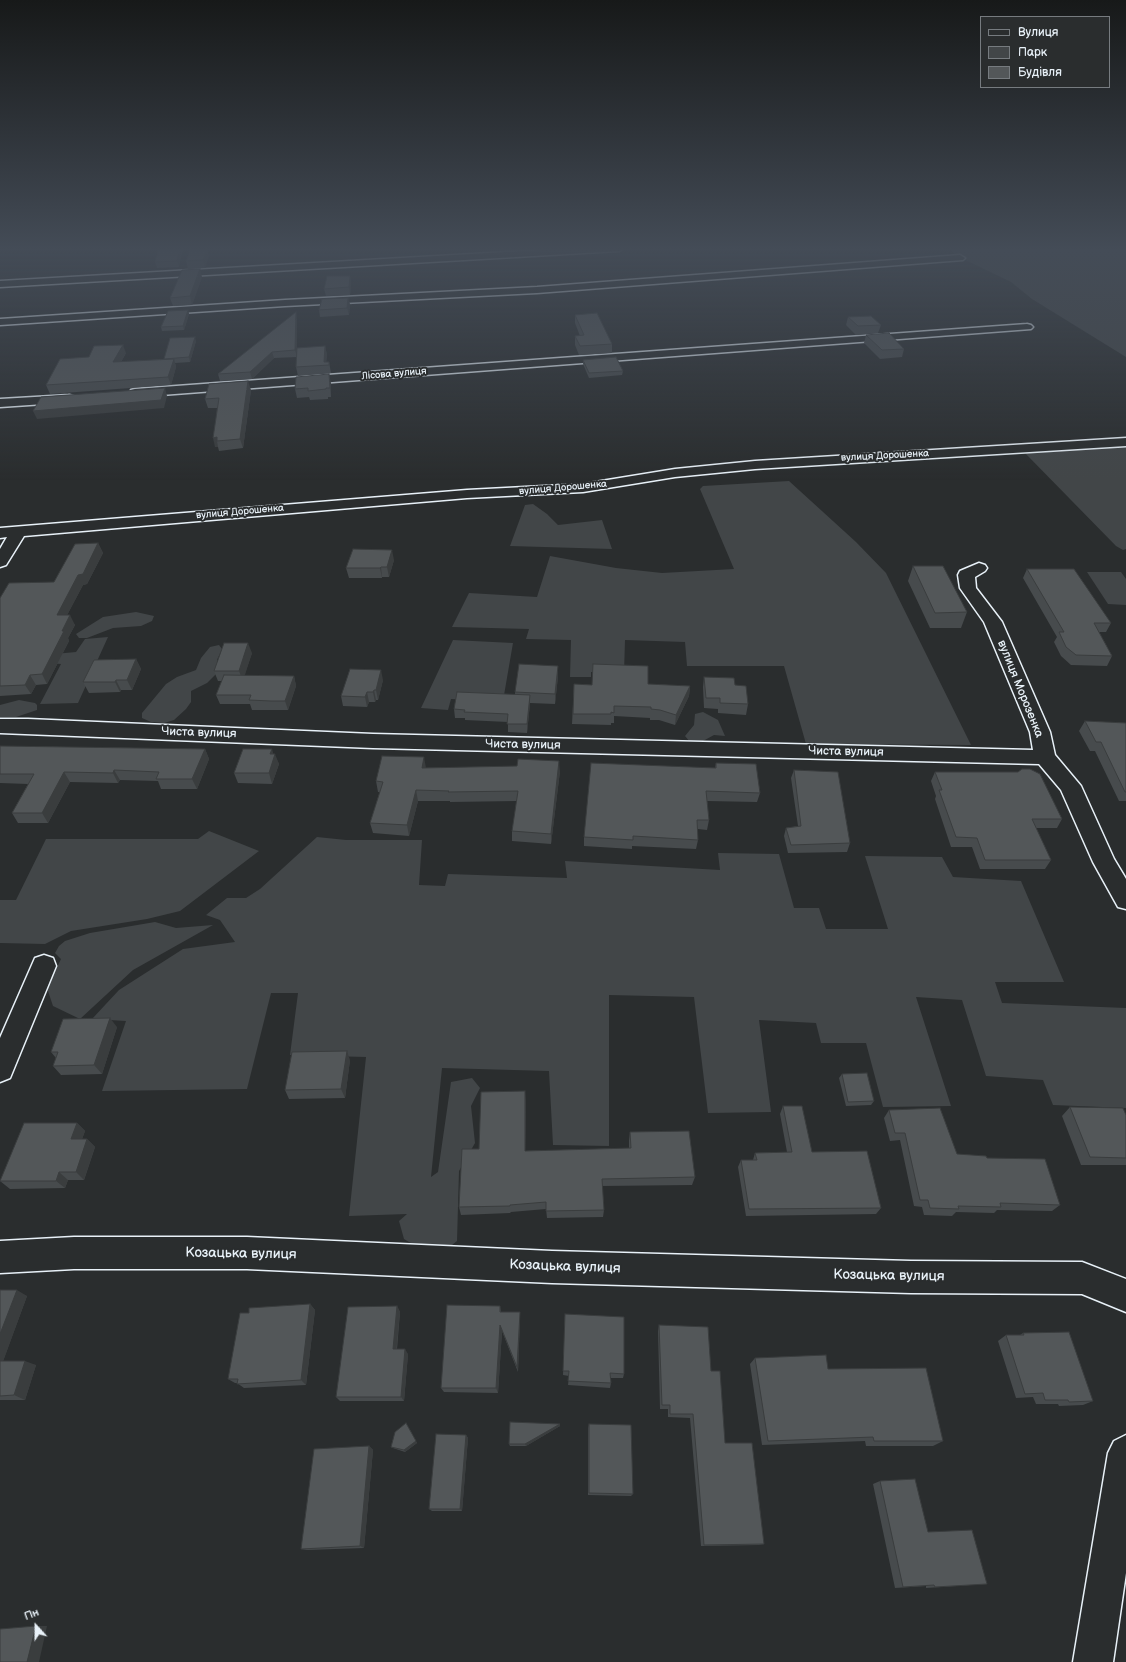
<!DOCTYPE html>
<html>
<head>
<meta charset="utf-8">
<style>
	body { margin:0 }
	#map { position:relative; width:1126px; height:1662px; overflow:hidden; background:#2a2d2e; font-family:"Balsamiq Sans",sans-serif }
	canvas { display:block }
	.legend { position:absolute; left:980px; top:16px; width:130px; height:72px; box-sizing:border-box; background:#2a2d2e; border:1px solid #767b7f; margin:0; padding:5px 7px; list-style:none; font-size:12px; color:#e8f1f8 }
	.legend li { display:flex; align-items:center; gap:8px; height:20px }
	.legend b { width:20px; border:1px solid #767b7f }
	.north { position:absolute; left:16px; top:1606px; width:40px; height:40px; -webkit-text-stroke:3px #2a2d2e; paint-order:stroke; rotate:339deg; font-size:11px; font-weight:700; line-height:16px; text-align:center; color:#e8f1f8 }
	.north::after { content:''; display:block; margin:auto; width:14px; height:18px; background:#e8f1f8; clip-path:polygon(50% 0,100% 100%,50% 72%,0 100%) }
</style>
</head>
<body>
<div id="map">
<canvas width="1126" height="1662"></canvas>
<ul class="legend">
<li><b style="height:5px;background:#2a2d2e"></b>Вулиця</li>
<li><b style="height:11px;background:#424648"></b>Парк</li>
<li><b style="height:11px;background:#535759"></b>Будівля</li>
</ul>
<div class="north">Пн</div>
</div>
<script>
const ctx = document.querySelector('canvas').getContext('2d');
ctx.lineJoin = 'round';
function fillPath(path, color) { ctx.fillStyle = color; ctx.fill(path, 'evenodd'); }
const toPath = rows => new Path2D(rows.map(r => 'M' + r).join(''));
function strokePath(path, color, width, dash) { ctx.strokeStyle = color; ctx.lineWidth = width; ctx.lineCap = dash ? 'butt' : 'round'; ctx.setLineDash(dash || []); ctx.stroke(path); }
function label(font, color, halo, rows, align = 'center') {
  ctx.font = font + ' "Balsamiq Sans",sans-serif'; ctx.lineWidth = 4; ctx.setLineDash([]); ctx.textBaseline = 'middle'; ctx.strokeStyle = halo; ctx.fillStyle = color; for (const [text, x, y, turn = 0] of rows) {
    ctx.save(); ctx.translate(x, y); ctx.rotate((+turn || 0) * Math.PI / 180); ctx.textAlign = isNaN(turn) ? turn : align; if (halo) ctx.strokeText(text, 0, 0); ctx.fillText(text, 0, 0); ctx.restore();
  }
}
fillPath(toPath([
	[955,248,1126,248,1126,357,1032,299,1011,282,957,256,950,249],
	[1126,446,1126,549,1123,550,1116,546,1024,452],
	[789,481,856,542,886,573,971,745,806,744,784,666,687,666,685,642,625,640,624,673,591,672,591,677,570,677,571,640,526,639,529,629,452,627,469,593,537,597,550,556,616,568,662,573,734,569,700,489,703,486],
	[533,504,547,514,558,525,602,520,612,549,510,546,525,505],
	[1087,572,1121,572,1126,579,1126,605,1108,604],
	[136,612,154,616,152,621,141,626,113,628,87,638,79,638,76,634,103,617],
	[108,637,78,703,40,704,61,664,0,659,76,652,85,639],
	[453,640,513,643,503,701,451,699,448,710,421,708],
	[219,645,222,649,217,660,218,672,207,683,191,691,191,702,186,709,174,720,164,723,151,722,142,718,142,713,166,684,177,677,196,670,201,658,210,647],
	[19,700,35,703,37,705,37,710,16,717,0,717,0,705],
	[703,712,718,720,725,736,714,735,703,741,690,742,685,736,694,725,695,714],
	[209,831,259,851,180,911,147,919,71,931,45,944,0,943,0,900,16,900,46,839,198,839],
	[317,837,346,840,422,840,419,885,445,886,448,874,567,878,565,861,720,870,718,853,779,854,794,908,819,908,826,929,888,929,865,856,942,857,953,877,1021,881,1064,982,995,982,1002,1003,1126,1008,1126,1108,1053,1105,1043,1080,986,1076,962,1000,916,997,951,1106,883,1107,866,1043,821,1043,816,1023,759,1020,771,1112,708,1113,694,997,609,995,609,1146,553,1145,549,1071,442,1068,431,1177,438,1172,451,1082,472,1078,480,1088,471,1106,475,1143,459,1171,457,1241,442,1253,424,1251,404,1239,399,1221,407,1214,349,1216,366,1057,290,1055,298,993,271,993,247,1089,102,1091,126,1021,92,1019,119,990,183,949,235,942,220,920,206,915,227,898,246,898,260,889],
	[155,922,176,928,213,925,133,970,80,1019,53,1006,47,988,61,959,55,953,59,946,65,941,90,933]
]), '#424648');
const minor = toPath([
	[576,248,624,248,619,251,0,287,0,281,576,248],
	[960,255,965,258,963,260,537,293,285,306,0,325,0,319,285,300,537,287,960,255],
	[1027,324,1031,325,1033,327,1031,329,135,397,131,396,129,393,131,390,135,389,1027,324],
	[69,395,74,396,75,399,74,402,0,407,0,399,69,395],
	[1126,438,1126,446,755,469,675,477,583,492,467,498,24,536,6,565,0,567,0,549,7,537,0,538,0,528,467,490,583,484,675,469,755,461,1126,438],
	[979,563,985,565,987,568,985,571,975,577,976,588,1002,622,1050,732,1055,755,1081,786,1114,859,1126,879,1126,909,1118,907,1093,862,1061,790,1039,764,373,748,0,733,0,719,28,719,373,734,1033,750,1030,732,984,622,960,588,958,575,960,571,979,563],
	[44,955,53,958,56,966,10,1078,0,1082,0,1038,35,958,44,955],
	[74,1237,247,1237,552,1251,911,1261,1082,1262,1126,1279,1126,1312,1082,1294,911,1293,552,1283,247,1269,74,1269,0,1273,0,1241,74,1237],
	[1126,1435,1126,1573,1113,1662,1073,1662,1108,1453,1114,1441,1126,1435]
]);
strokePath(minor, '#e8f1f8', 3);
fillPath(minor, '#2a2d2e');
fillPath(toPath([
	[159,248,183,248,179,267,157,268,155,262],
	[209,256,205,268,188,269,186,261],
	[350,276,351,284,350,295,326,296,324,289],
	[202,277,192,305,173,306,170,298],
	[350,304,349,315,320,317,319,310],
	[188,310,189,314,184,330,162,331,161,327],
	[575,315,612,344,612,353,579,355,575,345,575,336,580,336,575,323],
	[848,317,881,325,878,333,856,335,846,325],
	[297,319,297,357,274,358,252,379,220,381,218,374],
	[866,335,904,349,902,357,880,359,864,343],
	[196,341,190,362,175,363,176,367,171,385,50,394,46,385,89,357,126,353,121,362,164,359],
	[325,346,327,355,326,362,329,362,331,373,298,376,296,367],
	[583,360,623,371,622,375,589,378,583,364],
	[331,383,331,397,328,397,328,399,310,400,309,397,297,398,295,389],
	[251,390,243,448,219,451,218,447,215,447,217,408,208,408,205,399],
	[98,543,103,553,87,584,83,585,67,615,75,625,68,638,69,641,47,684,36,685,31,694,0,696,0,598,54,582],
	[394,560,389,577,382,577,382,578,349,578,346,568],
	[913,566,967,612,961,628,930,628,908,581],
	[1027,569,1111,623,1106,632,1099,632,1112,656,1107,666,1071,665,1061,656,1054,642,1057,637,1023,578],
	[252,653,244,676,294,676,296,686,288,710,252,710,250,704,220,704,216,695,222,681,218,681,214,671],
	[136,659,141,669,132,690,121,690,120,692,89,693,83,682],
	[558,676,555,704,530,703,527,733,508,732,508,722,465,720,465,718,455,718,454,709,515,695,515,692],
	[704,677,735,685,748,704,746,715,718,713,718,709,704,708,703,687],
	[383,680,378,700,376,700,375,702,369,702,367,707,343,706,341,696],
	[574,684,592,685,648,684,690,686,689,696,675,725,659,720,650,720,650,718,614,716,614,723,611,723,611,725,572,724],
	[1085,721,1126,723,1126,801,1119,801,1095,751,1090,751,1079,731],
	[0,746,205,749,209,759,197,789,161,789,158,781,120,780,118,783,70,782,48,823,18,823,12,813,28,784,0,783],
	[274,754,279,764,272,784,238,783,234,773],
	[716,763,760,793,757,802,707,801,709,820,707,830,698,829,698,840,696,849,632,846,632,849,584,846,584,837,715,768],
	[426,768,560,771,551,844,512,841,512,831,517,801,450,802,450,801,418,801,409,836,373,833,370,823,380,792,378,792,376,781],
	[794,770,850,843,847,852,788,853,784,836,786,828,798,826,791,778],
	[935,772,1062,819,1057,828,1036,828,1051,860,1045,869,980,869,972,847,951,847,935,799,936,796,931,781],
	[117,1027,102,1074,61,1075,53,1066,56,1058,51,1052],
	[350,1060,345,1098,289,1099,285,1090],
	[842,1074,874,1101,871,1105,846,1106,839,1078],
	[526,1100,525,1151,629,1148,629,1140,630,1132,695,1177,692,1185,602,1186,604,1210,603,1217,547,1218,546,1209,511,1212,510,1213,461,1215,459,1207,479,1149],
	[783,1106,812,1152,881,1208,876,1214,746,1216,738,1167,741,1160,753,1160,755,1153,787,1152,780,1114],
	[1070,1107,1126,1115,1126,1165,1081,1165,1062,1116],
	[889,1110,957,1154,987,1158,1060,1205,1052,1211,997,1210,994,1213,956,1212,952,1216,924,1215,922,1207,914,1206,900,1140,890,1141,884,1118],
	[77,1123,85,1131,82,1139,87,1139,95,1147,84,1180,68,1180,65,1188,10,1189,0,1181],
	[0,1290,27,1296,3,1361,36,1365,25,1400,0,1400],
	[310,1304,315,1310,306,1385,244,1388,237,1383,235,1383,228,1379,249,1313],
	[397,1306,400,1312,397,1349,408,1354,404,1401,340,1401,336,1397],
	[500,1306,501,1312,520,1312,520,1317,518,1372,502,1331,498,1393,444,1392,441,1388],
	[565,1314,624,1374,623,1378,611,1378,611,1383,610,1388,568,1385,569,1376,563,1375],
	[659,1325,711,1371,725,1443,764,1544,759,1545,701,1546,690,1418,668,1417,668,1409,660,1409,658,1331],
	[1023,1333,1093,1401,1083,1405,1059,1406,1058,1404,1036,1404,1033,1397,1016,1398,998,1341,1006,1335,1020,1335],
	[755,1358,828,1369,943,1441,933,1446,866,1446,865,1441,762,1445,750,1364],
	[406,1423,417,1443,405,1452,393,1448,391,1447],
	[560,1424,560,1426,526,1446,510,1446,509,1444],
	[589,1424,633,1494,631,1496,588,1495,588,1428],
	[466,1435,468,1438,462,1511,432,1511,429,1509],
	[369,1446,373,1450,364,1548,307,1550,301,1549],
	[880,1481,928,1532,987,1584,926,1588,926,1586,895,1588,873,1484]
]), '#474b4d');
fillPath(toPath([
	[180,248,183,248,179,267,177,261],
	[207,249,209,256,205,268,203,260],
	[200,269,202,277,192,305,190,296],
	[350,276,351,284,350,295,349,287],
	[348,298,350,304,349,315,347,308],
	[188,310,189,314,184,330,183,326],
	[296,312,297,319,297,357,295,350],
	[195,337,196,341,190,362,189,357],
	[123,345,126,353,116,370,113,362],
	[325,346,327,355,326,365,324,362],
	[272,352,274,358,252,379,250,372],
	[174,359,176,367,171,385,168,377],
	[329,374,331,383,331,397,330,388],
	[248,381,251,390,243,448,240,439],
	[165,388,167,396,164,408,37,419,33,411],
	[217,437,217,441,218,447,215,447,213,438],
	[98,543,103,553,87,584,83,585,62,625,57,615,78,575],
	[392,550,394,560,389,577,387,567],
	[381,567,382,577,382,578,380,568],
	[70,615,75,625,68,638,69,641,47,684,42,674,62,631],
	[248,643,252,653,243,681,239,671],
	[136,659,141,669,132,690,127,680],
	[558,666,558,676,555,704,555,694],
	[381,670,383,680,378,700,376,690],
	[30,675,36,685,31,694,25,685],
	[294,676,296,686,288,710,285,701],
	[116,680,121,690,120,692,115,682],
	[690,686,689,696,675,725,676,715],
	[374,690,376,700,375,702,373,692],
	[367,692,369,702,367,707,365,697],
	[530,695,530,704,527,733,527,724],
	[205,749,209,759,197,789,192,779],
	[272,749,274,756,275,754,279,764,272,784,269,773,270,754],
	[424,757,426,768,422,768],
	[559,761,560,771,551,844,551,834],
	[114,770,120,780,118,783,113,773],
	[64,772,70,782,48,823,42,813],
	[416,790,418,801,409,836,407,825],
	[110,1018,117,1027,102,1074,94,1065],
	[347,1051,350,1060,345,1098,341,1089],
	[525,1091,526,1100,525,1159],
	[77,1123,85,1131,79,1147,71,1139],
	[87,1139,95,1147,84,1180,76,1172],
	[59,1172,68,1180,65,1188,56,1181],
	[17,1290,27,1296,1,1367,0,1366,0,1334],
	[310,1304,315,1310,306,1385,301,1380],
	[397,1306,400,1312,396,1354,393,1349],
	[520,1312,520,1317,518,1372,517,1367],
	[500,1325,502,1331,498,1393,496,1388],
	[405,1349,408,1354,404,1401,401,1397],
	[25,1361,36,1365,25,1400,14,1395],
	[406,1423,417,1443,405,1452,404,1450],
	[560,1424,560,1426,526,1446,525,1444],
	[466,1435,468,1438,462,1511,460,1509],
	[369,1446,373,1450,364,1548,360,1546],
	[36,1626,47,1626,39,1662,27,1662]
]), '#3a3d3e');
const building = toPath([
	[159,248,180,248,177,261,155,262,159,248],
	[191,248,205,248,207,249,203,260,186,261,191,248],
	[200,269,190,296,170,298,182,270,200,269],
	[327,276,350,276,349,287,324,289,327,276],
	[348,298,347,308,319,310,322,299,348,298],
	[188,310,183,326,161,327,168,311,188,310],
	[296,312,295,350,272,352,250,372,218,374,296,312],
	[597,313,612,344,580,346,575,336,584,335,575,315,597,313],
	[871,316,881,325,858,326,848,317,871,316],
	[889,333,904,349,882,350,866,335,889,333],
	[195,337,189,357,164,359,170,338,195,337],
	[123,345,113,362,174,359,168,377,46,385,60,359,89,357,94,346,123,345],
	[325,346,324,362,329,362,329,365,296,367,297,348,325,346],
	[616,357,623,371,589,373,583,360,616,357],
	[329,374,330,388,326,388,326,389,308,391,308,388,295,389,296,377,329,374],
	[248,381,240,439,217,441,217,437,213,438,219,398,205,399,209,384,248,381],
	[165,388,161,400,33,411,41,397,165,388],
	[98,543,83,574,78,575,57,615,70,615,62,631,64,631,42,674,30,675,25,685,0,686,0,598,9,583,54,582,75,544,98,543],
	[353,549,392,550,387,567,381,567,380,568,346,568,353,549],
	[913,566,943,566,967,612,935,613,913,566],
	[1027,569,1074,569,1111,623,1094,623,1112,656,1076,655,1066,647,1059,632,1064,632,1027,569],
	[224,643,248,643,239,671,214,671,224,643],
	[136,659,127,680,116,680,115,682,83,682,94,660,136,659],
	[519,664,558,666,555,694,515,692,519,664],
	[593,664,648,666,648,684,690,686,676,715,660,710,651,709,651,707,614,706,614,713,611,712,611,714,573,714,574,684,592,685,593,664],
	[350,669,381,670,376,690,374,690,373,692,367,692,365,697,341,696,350,669],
	[224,675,294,676,285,701,271,701,249,700,251,695,216,695,224,675],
	[704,677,734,678,735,685,746,686,748,704,720,703,720,698,706,698,704,677],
	[457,692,530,695,527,724,507,724,508,714,464,712,465,710,454,709,457,692],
	[1085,721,1126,723,1126,792,1125,792,1101,742,1096,742,1085,721],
	[0,746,205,749,192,779,156,779,159,772,114,770,113,773,64,772,42,813,12,813,34,774,0,774,0,746],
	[243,749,272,749,270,754,275,754,269,773,234,773,243,749],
	[382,756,424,757,422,768,517,766,518,759,559,761,551,834,512,831,518,791,448,792,449,791,416,790,407,825,370,823,383,782,376,781,382,756],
	[591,763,716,768,716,763,756,764,760,793,706,791,709,820,697,820,698,840,633,836,633,840,584,837,591,763],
	[1022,769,1030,769,1040,774,1062,819,1032,819,1051,860,985,860,977,838,956,837,939,790,942,790,935,772,1018,772,1022,769],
	[794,770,838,772,850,843,791,845,786,828,801,826,794,770],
	[110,1018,94,1065,53,1066,58,1052,51,1052,63,1019,110,1018],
	[347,1051,341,1089,285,1090,292,1052,347,1051],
	[867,1073,874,1101,848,1102,842,1074,867,1073],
	[525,1091,525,1151,631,1148,630,1132,689,1131,695,1177,602,1179,604,1210,546,1211,546,1202,510,1205,510,1206,459,1207,462,1149,479,1149,481,1092,525,1091],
	[783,1106,802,1106,812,1152,867,1151,881,1208,749,1209,741,1160,757,1160,755,1153,792,1152,783,1106],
	[1070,1107,1123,1108,1126,1115,1126,1158,1090,1157,1070,1107],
	[940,1108,957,1154,986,1156,987,1158,1045,1159,1060,1205,1000,1203,1001,1207,958,1206,959,1209,930,1208,928,1200,920,1200,905,1133,895,1133,889,1110,940,1108],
	[24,1123,77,1123,71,1139,87,1139,76,1172,59,1172,56,1181,0,1181,24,1123],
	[0,1290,17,1290,0,1334,0,1290],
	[310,1304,301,1380,237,1384,238,1379,228,1379,240,1313,249,1313,249,1308,310,1304],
	[447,1305,500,1306,500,1312,520,1312,517,1367,500,1325,496,1388,441,1388,447,1305],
	[397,1306,393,1349,405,1349,401,1397,336,1397,348,1307,397,1306],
	[565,1314,624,1317,624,1374,610,1373,611,1383,568,1381,569,1371,563,1371,565,1314],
	[659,1325,708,1327,711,1371,720,1371,725,1443,752,1443,764,1544,704,1545,693,1414,670,1414,670,1405,662,1405,659,1325],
	[1069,1332,1093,1401,1069,1402,1068,1400,1045,1400,1043,1393,1025,1394,1006,1335,1024,1335,1023,1333,1069,1332],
	[826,1355,828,1369,926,1368,943,1441,874,1441,873,1437,768,1441,755,1358,826,1355],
	[0,1361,25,1361,14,1395,0,1396,0,1361],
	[510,1422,560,1424,525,1444,509,1444,510,1422],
	[406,1423,416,1441,404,1450,391,1447,395,1432,406,1423],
	[589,1424,631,1425,633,1494,589,1493,589,1424],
	[436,1434,466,1435,460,1509,429,1509,436,1434],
	[369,1446,360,1546,301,1549,314,1449,369,1446],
	[915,1479,928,1532,972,1530,987,1584,935,1587,934,1585,903,1587,880,1481,915,1479],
	[36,1626,27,1662,0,1662,0,1629,36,1626]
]);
fillPath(building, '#535759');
strokePath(building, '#3a3d3e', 1);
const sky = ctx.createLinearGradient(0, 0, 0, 480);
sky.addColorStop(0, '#171919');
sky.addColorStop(0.52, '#444c57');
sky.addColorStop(1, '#444c5700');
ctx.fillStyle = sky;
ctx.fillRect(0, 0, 1126, 480);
label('10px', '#e8f1f8', '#2a2d2e', [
	["Лісова вулиця",394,374,-5],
	["вулиця Дорошенка",885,456,-3],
	["вулиця Дорошенка",563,488,-5],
	["вулиця Дорошенка",240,512,-5]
]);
label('12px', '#e8f1f8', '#2a2d2e', [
	["вулиця Морозенка",1020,689,68],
	["Чиста вулиця",199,733,2],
	["Чиста вулиця",523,745,1],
	["Чиста вулиця",846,752,1]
]);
label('14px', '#e8f1f8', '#2a2d2e', [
	["Козацька вулиця",241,1254,1],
	["Козацька вулиця",565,1267,2],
	["Козацька вулиця",889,1276,1]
]);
</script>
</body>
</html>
